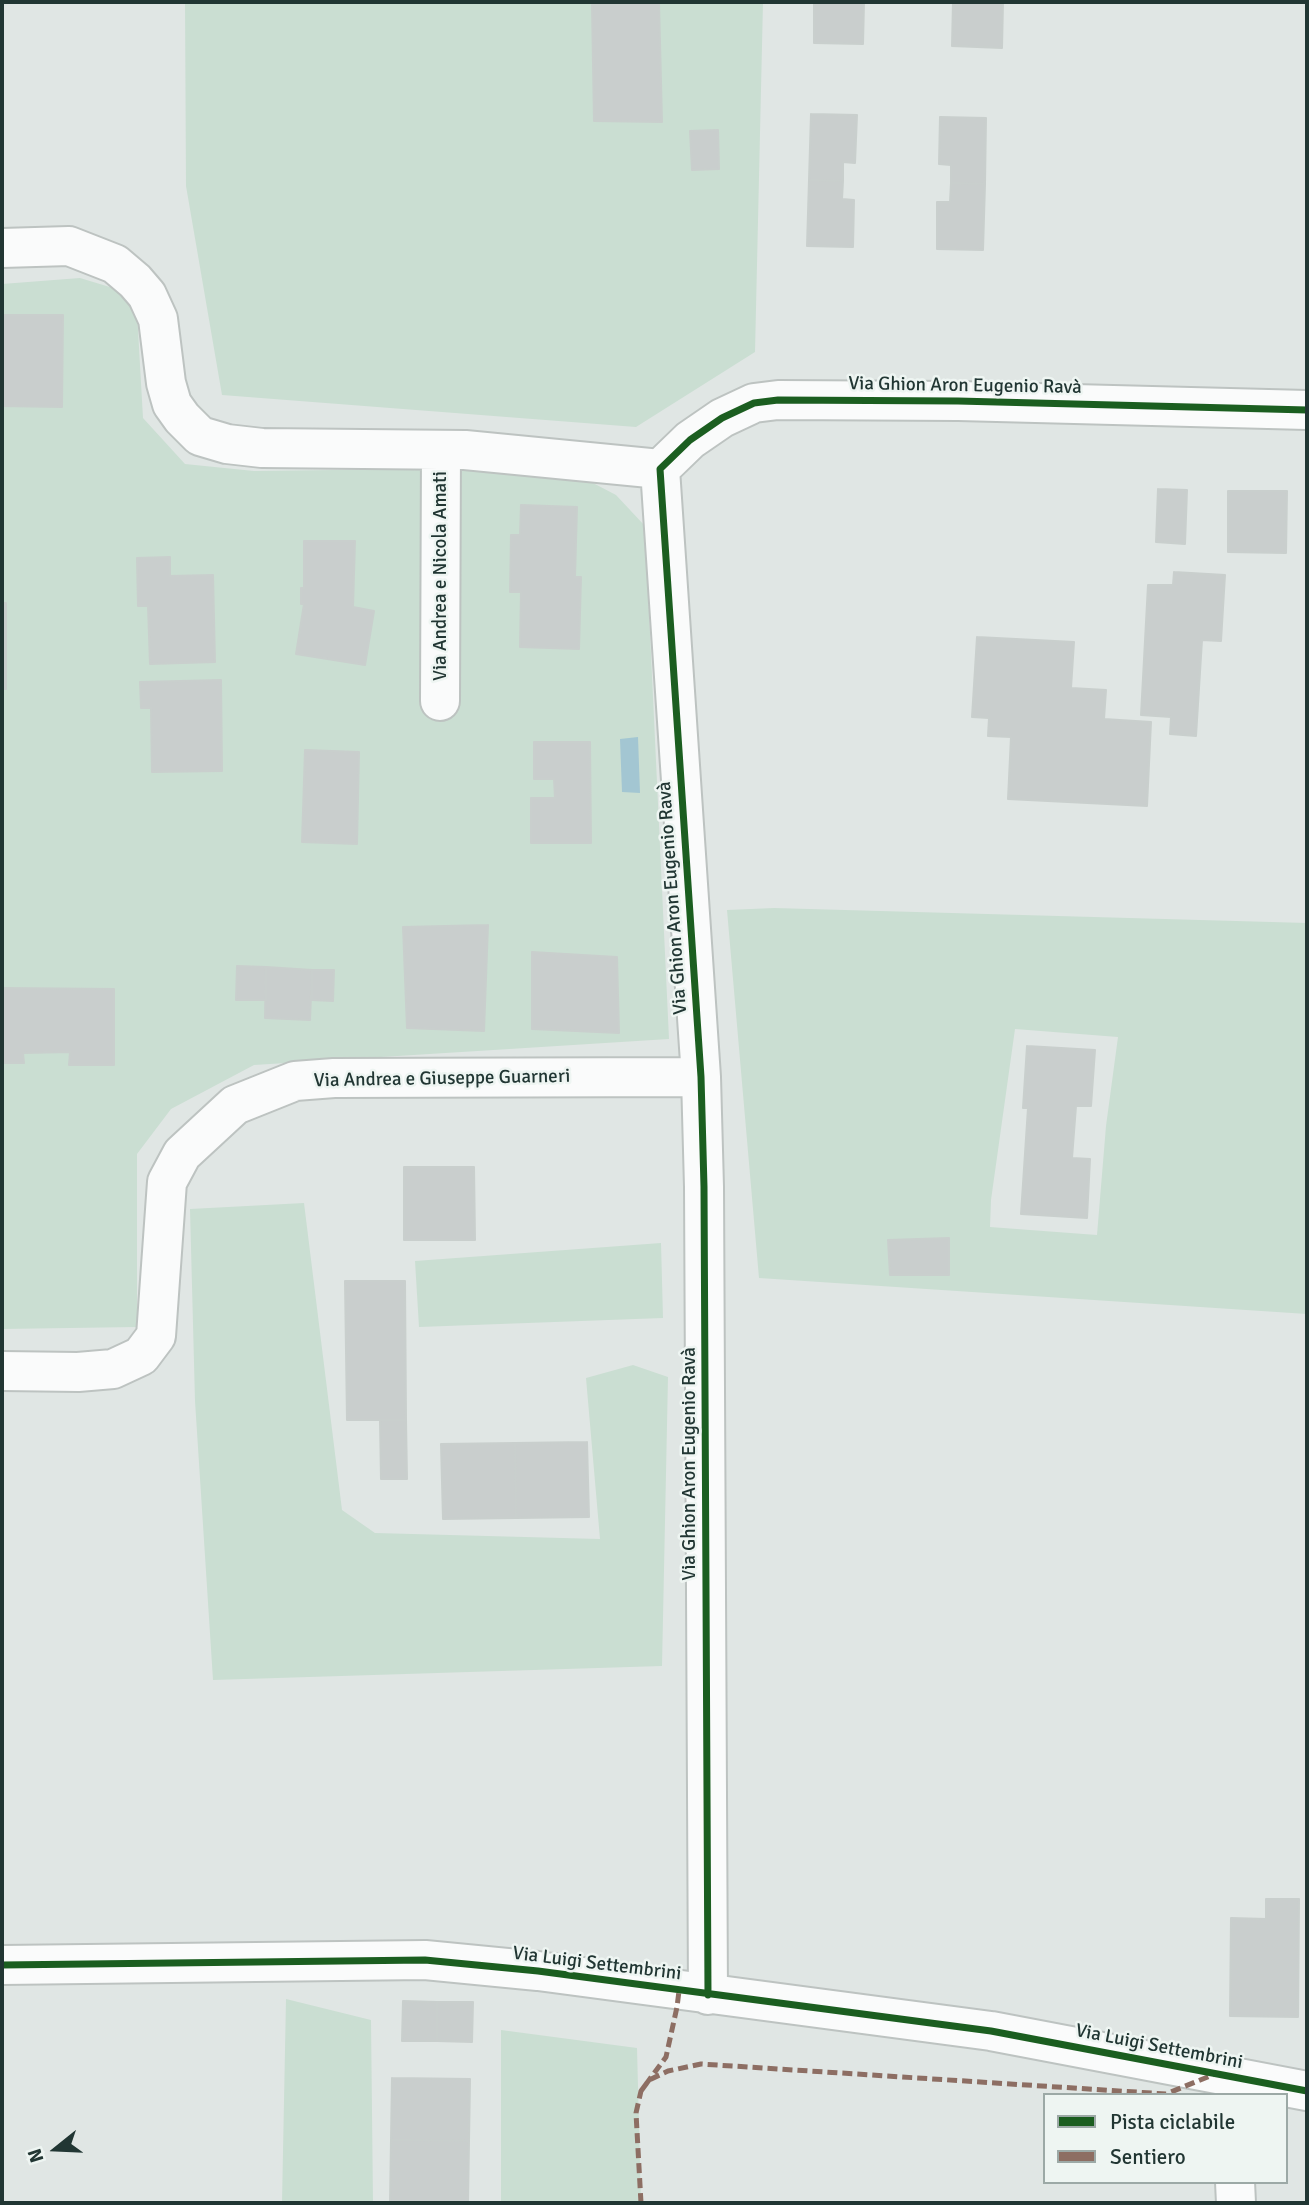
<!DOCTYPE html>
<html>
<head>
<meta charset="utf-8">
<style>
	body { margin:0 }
	#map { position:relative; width:1309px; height:2205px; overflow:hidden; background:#e0e6e4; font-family:Signika,sans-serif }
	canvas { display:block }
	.frame { position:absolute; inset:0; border:4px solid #213633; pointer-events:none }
	.legend { position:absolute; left:1043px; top:2093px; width:245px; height:91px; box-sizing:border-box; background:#eef5f2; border:2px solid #9ca9a6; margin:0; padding:9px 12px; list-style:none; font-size:21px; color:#213633 }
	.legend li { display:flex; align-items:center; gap:14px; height:35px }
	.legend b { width:35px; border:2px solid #9ca9a6 }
	.north { position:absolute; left:21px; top:2114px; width:70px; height:70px; -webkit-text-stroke:5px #eef5f2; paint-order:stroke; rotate:252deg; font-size:19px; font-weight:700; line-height:28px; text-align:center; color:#213633 }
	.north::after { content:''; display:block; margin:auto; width:24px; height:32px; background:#213633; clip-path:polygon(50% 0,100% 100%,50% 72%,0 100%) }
</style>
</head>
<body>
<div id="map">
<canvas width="1309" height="2205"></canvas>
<div class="frame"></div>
<ul class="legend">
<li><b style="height:9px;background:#1b5e20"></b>Pista ciclabile</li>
<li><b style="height:9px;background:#8d6e63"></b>Sentiero</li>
</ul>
<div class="north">N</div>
</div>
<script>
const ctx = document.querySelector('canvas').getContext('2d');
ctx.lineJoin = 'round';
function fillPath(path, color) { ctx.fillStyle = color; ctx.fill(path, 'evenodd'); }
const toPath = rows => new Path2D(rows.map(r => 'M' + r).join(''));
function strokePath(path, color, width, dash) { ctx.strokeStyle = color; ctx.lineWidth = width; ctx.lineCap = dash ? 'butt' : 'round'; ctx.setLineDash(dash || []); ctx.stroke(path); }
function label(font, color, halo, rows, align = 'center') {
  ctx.font = font + ' Signika,sans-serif'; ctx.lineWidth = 5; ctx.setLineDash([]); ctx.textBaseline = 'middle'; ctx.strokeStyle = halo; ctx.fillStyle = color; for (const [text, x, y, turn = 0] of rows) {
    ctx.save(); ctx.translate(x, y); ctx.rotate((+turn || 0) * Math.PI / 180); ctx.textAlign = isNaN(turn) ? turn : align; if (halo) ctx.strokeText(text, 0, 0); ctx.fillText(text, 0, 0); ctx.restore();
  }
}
fillPath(toPath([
	[185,2,629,2,629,5,592,6,594,121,661,122,659,2,763,2,755,352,636,427,222,395,186,186],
	[718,130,719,169,692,169,690,131],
	[80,278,113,288,137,312,143,418,185,464,254,471,490,468,570,471,616,495,645,526,669,1039,254,1065,171,1109,137,1154,137,1327,2,1329,2,1063,23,1063,23,1053,70,1052,70,1065,114,1065,114,989,2,988,2,689,6,689,6,604,2,603,2,406,62,407,63,316,2,315,2,284],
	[304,541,355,541,353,607,374,611,365,665,296,654,304,604,301,604,304,588],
	[213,575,215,662,150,664,148,606,170,576],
	[221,680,222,771,152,772,151,708,141,708,141,682],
	[534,742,590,742,531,843,555,798,554,779,534,779],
	[305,751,359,752,356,844,302,842],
	[488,925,484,1031,407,1028,403,927],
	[532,953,617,957,619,1033,532,1029],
	[774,908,1307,923,1307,1314,759,1278,727,910],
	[1015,1029,1118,1037,1106,1126,1097,1235,990,1227,991,1200],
	[949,1238,949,1275,890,1274,889,1240],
	[304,1203,342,1510,375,1533,600,1539,586,1378,633,1365,668,1377,662,1666,213,1680,195,1401,190,1209],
	[661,1243,663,1318,419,1327,415,1261],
	[286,1999,371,2020,373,2203,282,2203],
	[501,2030,637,2048,641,2203,501,2203]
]), '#caded2');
fillPath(toPath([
	[638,737,640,793,622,792,620,739]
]), '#a3c6d2');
const building = toPath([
	[629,2,659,2,662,122,594,121,592,5,629,5,629,2],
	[814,2,864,2,863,44,814,43,814,2],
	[953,2,1003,2,1002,48,952,46,953,2],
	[811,114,857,115,855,163,843,162,843,181,809,180,811,114],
	[940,117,986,118,985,184,951,183,951,165,939,164,940,117],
	[718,130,719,169,692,170,690,131,718,130],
	[809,180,843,181,842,199,854,200,853,247,807,246,809,180],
	[951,183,985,184,983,250,937,249,937,202,950,202,951,183],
	[2,315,63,315,62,407,2,406,2,315],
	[1158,489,1187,490,1185,544,1156,542,1158,489],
	[1228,491,1287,491,1286,553,1228,552,1228,491],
	[521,505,577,507,575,577,581,577,579,649,520,647,521,592,510,592,511,535,520,535,521,505],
	[304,541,355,541,353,607,374,611,365,665,296,654,304,604,301,604,301,588,304,588,304,541],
	[170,557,170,576,213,575,215,662,150,664,148,606,138,606,137,558,170,557],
	[1174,572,1225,575,1221,641,1202,640,1196,736,1170,734,1171,717,1141,715,1148,585,1173,585,1174,572],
	[2,603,6,603,6,689,2,689,2,603],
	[977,637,1074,642,1071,688,1106,690,1104,719,1151,722,1147,806,1008,799,1011,737,988,736,989,718,972,717,977,637],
	[221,680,222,771,152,772,151,708,141,708,140,682,221,680],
	[534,742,590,742,591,843,531,843,531,798,555,798,554,779,534,779,534,742],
	[305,750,359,752,357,844,302,842,305,750],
	[488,925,484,1031,407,1028,403,927,488,925],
	[532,952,617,957,619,1033,532,1029,532,952],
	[237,966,266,967,266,1000,236,1000,237,966],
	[266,967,312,970,310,1020,265,1018,266,967],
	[312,970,334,970,333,1001,312,1000,312,970],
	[2,988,114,989,114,1065,69,1065,70,1052,23,1053,24,1063,2,1063,2,988],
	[1027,1046,1095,1050,1091,1106,1076,1106,1072,1158,1090,1159,1087,1218,1021,1214,1028,1108,1023,1108,1027,1046],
	[404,1167,474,1167,475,1240,404,1240,404,1167],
	[949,1238,949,1275,890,1275,888,1240,949,1238],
	[345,1281,405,1281,406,1420,347,1420,345,1281],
	[380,1420,406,1420,407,1479,381,1479,380,1420],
	[587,1442,589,1517,516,1518,515,1443,587,1442],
	[515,1443,516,1518,443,1519,441,1444,515,1443],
	[1266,1899,1299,1899,1298,2017,1230,2016,1231,1918,1266,1919,1266,1899],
	[403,2001,437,2002,437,2041,402,2041,403,2001],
	[437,2002,473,2002,472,2042,437,2041,437,2002],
	[392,2078,470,2079,469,2141,391,2140,392,2078],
	[391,2140,469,2141,468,2203,390,2203,391,2140]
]);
fillPath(building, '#c9cecd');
strokePath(building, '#c9cfcd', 2);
const minor = toPath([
	[2,248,69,246,115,264,135,281,147,295,158,319,166,383,172,404,182,418,200,436,227,444,262,448,465,450,660,469],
	[440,701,441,450],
	[2,1371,78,1372,113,1369,141,1356,156,1336,167,1182,182,1154,235,1105,295,1081,334,1078,701,1077],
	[2,1965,425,1960,538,1971,991,2031,1307,2091],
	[708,1995,704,1187,701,1077,660,469,690,440,722,418,754,403,778,400,958,401,1307,410],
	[1235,2182,1236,2203]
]);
strokePath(minor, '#bdc3c1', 42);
strokePath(minor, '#fafbfb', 38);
strokePath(toPath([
	[641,2091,649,2080,668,2071,701,2064,1166,2094,1215,2074],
	[641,2203,636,2113,641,2091,666,2057,677,2007,679,1991]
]), '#8d6e63', 5, [10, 5]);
strokePath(toPath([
	[2,1965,425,1960,538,1971,991,2031,1307,2091],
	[708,1995,704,1187,701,1077,660,469,690,440,722,418,754,403,778,400,958,401,1307,410]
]), '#1b5e20', 7);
label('19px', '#213633', '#eef5f2', [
	["Via Ghion Aron Eugenio Ravà",965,386,1],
	["Via Andrea e Nicola Amati",441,576,-90],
	["Via Ghion Aron Eugenio Ravà",673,898,-94],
	["Via Andrea e Giuseppe Guarneri",442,1079,-1],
	["Via Ghion Aron Eugenio Ravà",690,1464,-90],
	["Via Luigi Settembrini",597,1964,7],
	["Via Luigi Settembrini",1159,2047,11]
]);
</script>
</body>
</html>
